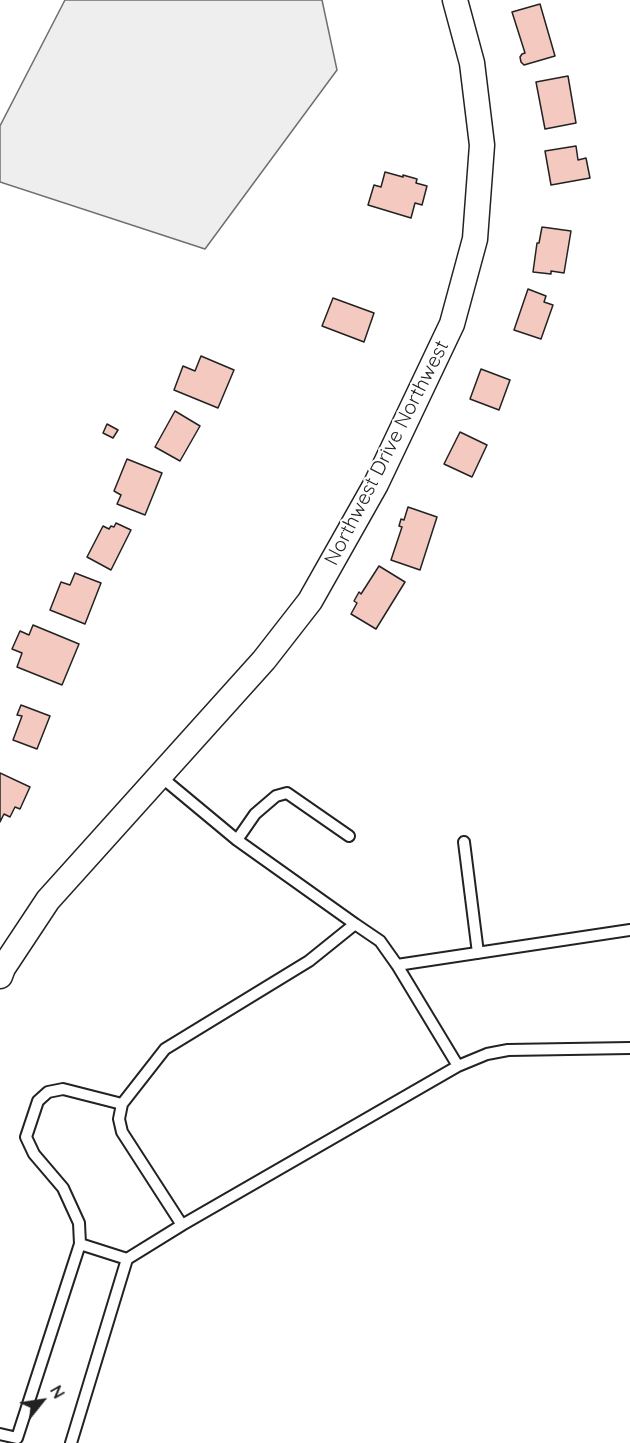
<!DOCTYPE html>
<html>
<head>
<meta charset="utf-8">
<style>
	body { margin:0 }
	#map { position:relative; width:630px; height:1443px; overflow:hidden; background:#fff; font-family:Quicksand,sans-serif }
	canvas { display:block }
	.north { position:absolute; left:12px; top:1371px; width:60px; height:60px; -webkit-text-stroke:4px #fff; paint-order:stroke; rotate:60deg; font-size:16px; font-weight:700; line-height:24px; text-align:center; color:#222 }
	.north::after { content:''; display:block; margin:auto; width:21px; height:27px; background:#222; clip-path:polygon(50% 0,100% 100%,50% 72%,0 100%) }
</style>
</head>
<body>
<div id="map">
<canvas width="630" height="1443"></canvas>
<div class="north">N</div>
</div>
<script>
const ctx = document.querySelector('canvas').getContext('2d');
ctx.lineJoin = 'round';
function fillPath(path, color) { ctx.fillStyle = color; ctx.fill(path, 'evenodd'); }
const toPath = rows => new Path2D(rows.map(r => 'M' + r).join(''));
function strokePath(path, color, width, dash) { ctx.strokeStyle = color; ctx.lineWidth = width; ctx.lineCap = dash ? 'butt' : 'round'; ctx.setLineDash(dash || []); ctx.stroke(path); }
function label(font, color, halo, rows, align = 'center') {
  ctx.font = font + ' Quicksand,sans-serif'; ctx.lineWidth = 4.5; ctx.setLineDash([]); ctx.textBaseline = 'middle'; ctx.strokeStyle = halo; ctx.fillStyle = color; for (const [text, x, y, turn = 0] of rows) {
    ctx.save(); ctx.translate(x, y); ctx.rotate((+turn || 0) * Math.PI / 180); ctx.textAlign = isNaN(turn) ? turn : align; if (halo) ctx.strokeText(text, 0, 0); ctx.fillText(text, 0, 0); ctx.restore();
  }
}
const green = toPath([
	[65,0,322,0,337,70,205,249,0,182,0,126,65,0]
]);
fillPath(green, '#eee');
strokePath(green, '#6f6f6f', 1.5);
const building = toPath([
	[540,4,555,56,524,65,521,62,520,57,522,54,525,53,512,12,540,4],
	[568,76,576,123,545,129,536,82,568,76],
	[576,146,578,160,586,158,590,178,551,185,545,151,576,146],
	[385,172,403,177,403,175,417,179,416,183,427,186,422,205,415,203,411,218,368,205,374,185,381,187,385,172],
	[542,227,571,231,564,273,551,271,551,274,533,272,537,243,539,243,542,227],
	[528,289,546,296,544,302,553,305,541,339,514,330,528,289],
	[333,298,374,313,364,342,322,326,333,298],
	[201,356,234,370,218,408,174,390,183,366,195,371,201,356],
	[481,369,510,380,499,410,470,399,481,369],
	[175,411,200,426,180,461,155,447,175,411],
	[107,424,118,430,113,438,103,433,107,424],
	[460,432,487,445,472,477,444,464,460,432],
	[127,459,162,473,145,515,117,504,121,495,114,491,127,459],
	[408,507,437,517,420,570,391,560,402,527,399,526,401,519,404,520,408,507],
	[116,523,131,530,111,570,87,557,103,526,109,529,111,526,114,527,116,523],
	[379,566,405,582,376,629,351,614,357,603,354,601,359,592,361,594,379,566],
	[75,573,101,583,85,624,50,610,61,582,70,585,75,573],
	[33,625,79,644,62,685,17,667,22,653,12,649,20,631,29,635,33,625],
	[21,705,50,716,37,749,13,740,22,716,17,715,21,705],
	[0,773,30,787,20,809,15,807,10,817,4,814,0,822,0,773]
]);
fillPath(building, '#f3c9c0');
strokePath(building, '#222', 1.5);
const service = toPath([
	[160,776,237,840,355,924,309,961,165,1049,122,1104,119,1119,122,1132,182,1225],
	[237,840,255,814,276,796,287,793,349,836],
	[464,842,478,953],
	[355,924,380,941,397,965,458,1066,487,1054,508,1050,630,1048],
	[397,965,630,930],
	[80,1244,79,1223,63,1188,34,1154,26,1137,38,1101,48,1092,63,1089,122,1104],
	[127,1259,182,1225,458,1066],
	[0,1434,17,1438,80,1244,127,1259,71,1443]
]);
const tertiary = toPath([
	[0,976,3,968,48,900,264,660,310,601,376,484,452,324,475,239,482,145,472,63,455,0]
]);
strokePath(service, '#222', 14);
strokePath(tertiary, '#222', 27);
strokePath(service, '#fff', 10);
strokePath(tertiary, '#fff', 24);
label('20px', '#222', '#fff', [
	["Northwest Drive Northwest",387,453,-63]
]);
</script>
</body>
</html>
